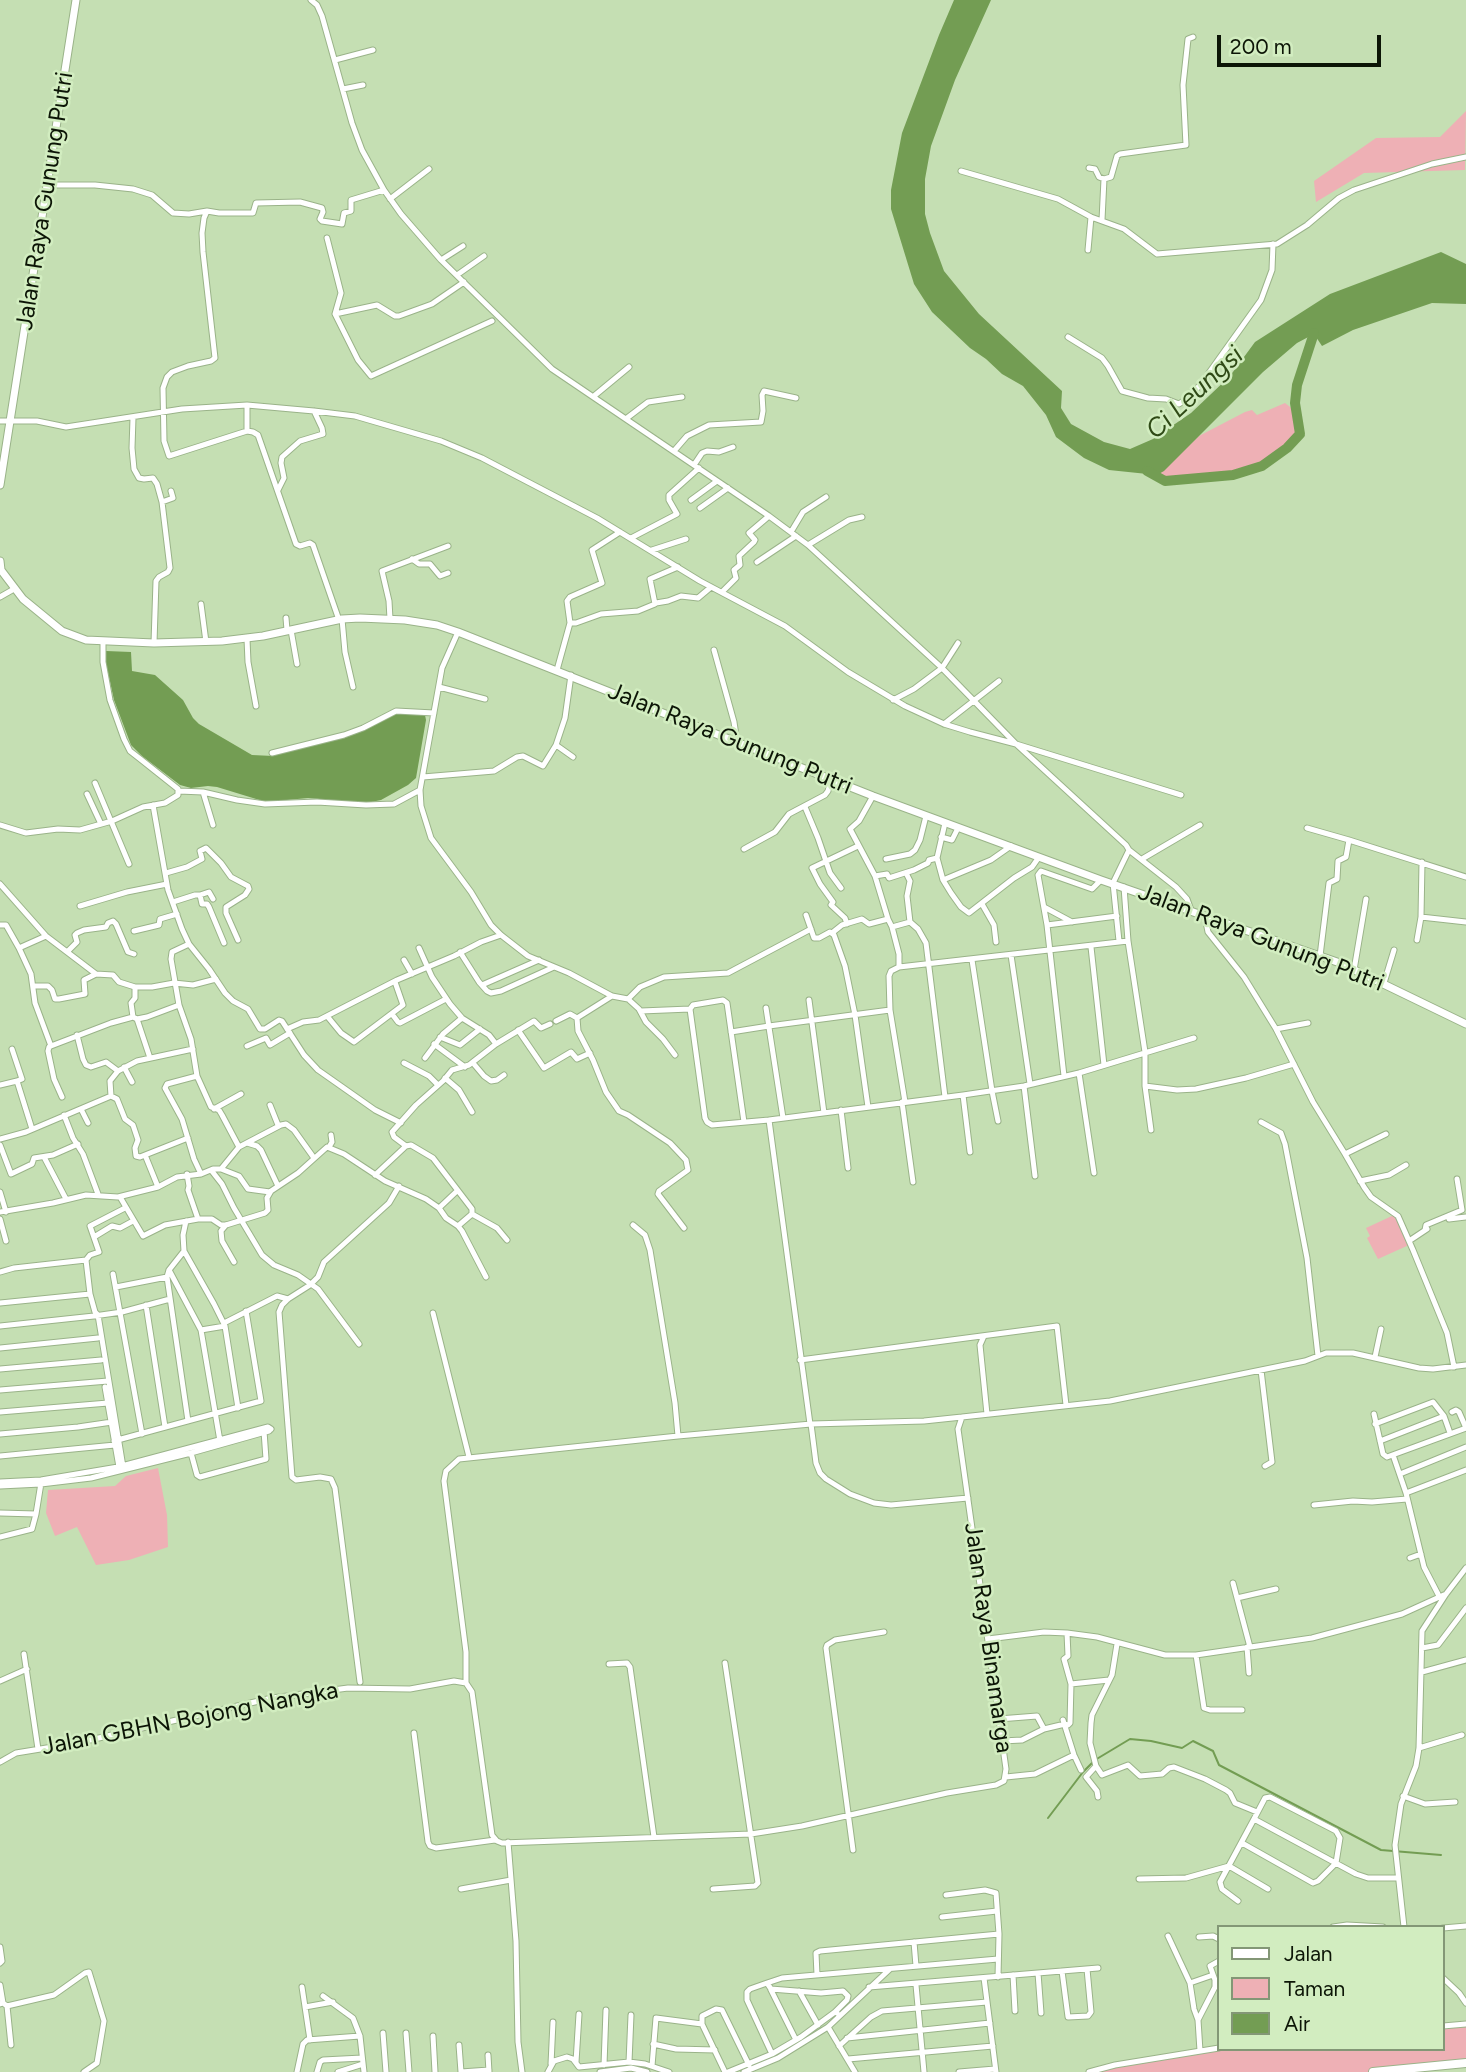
<!DOCTYPE html>
<html>
<head>
<meta charset="utf-8">
<style>
	body { margin:0 }
	#map { position:relative; width:1466px; height:2072px; overflow:hidden; background:#c5dfb3; font-family:Figtree,sans-serif }
	canvas { display:block }
	.legend { position:absolute; left:1217px; top:1925px; width:228px; height:126px; box-sizing:border-box; background:#d2edc0; border:2px solid #839776; margin:0; padding:9px 12px; list-style:none; font-size:21px; color:#0c1506 }
	.legend li { display:flex; align-items:center; gap:14px; height:35px }
	.legend b { width:35px; border:2px solid #839776 }
	.scale { position:absolute; left:1217px; top:35px; width:164px; height:32px; box-sizing:border-box; border:4px solid #0c1506; border-top:0; padding-left:9px; font-size:21px; line-height:24px; white-space:nowrap; color:#0c1506; -webkit-text-stroke:5px #d2edc0; paint-order:stroke }
</style>
</head>
<body>
<div id="map">
<canvas width="1466" height="2072"></canvas>
<ul class="legend">
<li><b style="height:9px;background:#fff"></b>Jalan</li>
<li><b style="height:19px;background:#eeb0b5"></b>Taman</li>
<li><b style="height:19px;background:#739d53"></b>Air</li>
</ul>
<div class="scale">200 m</div>
</div>
<script>
const ctx = document.querySelector('canvas').getContext('2d');
ctx.lineJoin = 'round';
function fillPath(path, color) { ctx.fillStyle = color; ctx.fill(path, 'evenodd'); }
const toPath = rows => new Path2D(rows.map(r => 'M' + r).join(''));
function strokePath(path, color, width, dash) { ctx.strokeStyle = color; ctx.lineWidth = width; ctx.lineCap = dash ? 'butt' : 'round'; ctx.setLineDash(dash || []); ctx.stroke(path); }
function label(font, color, halo, rows, align = 'center') {
  ctx.font = font + ' Figtree,sans-serif'; ctx.lineWidth = 5; ctx.setLineDash([]); ctx.textBaseline = 'middle'; ctx.strokeStyle = halo; ctx.fillStyle = color; for (const [text, x, y, turn = 0] of rows) {
    ctx.save(); ctx.translate(x, y); ctx.rotate((+turn || 0) * Math.PI / 180); ctx.textAlign = isNaN(turn) ? turn : align; if (halo) ctx.strokeText(text, 0, 0); ctx.fillText(text, 0, 0); ctx.restore();
  }
}
fillPath(toPath([
	[1466,111,1465,170,1364,173,1316,202,1314,181,1376,138,1440,137],
	[1285,403,1294,410,1300,434,1287,448,1262,466,1233,475,1165,481,1157,475,1199,436,1245,412,1252,410,1257,415],
	[1394,1215,1409,1245,1378,1259,1367,1238,1370,1236,1366,1228],
	[158,1468,167,1515,168,1547,129,1560,96,1565,77,1527,55,1536,46,1513,48,1490,115,1486,126,1476],
	[1466,2024,1466,2063,1374,2072,1089,2072,1219,2049,1443,2049,1443,2026]
]), '#eeb0b5');
fillPath(toPath([
	[954,0,991,0,955,80,931,146,925,179,925,214,930,233,944,271,979,314,1062,391,1061,408,1071,424,1104,442,1130,449,1153,439,1191,413,1230,376,1255,342,1330,294,1441,252,1466,264,1466,304,1432,303,1353,330,1322,346,1314,334,1297,343,1263,372,1164,471,1157,475,1109,470,1084,458,1056,437,1046,415,1023,386,1002,374,986,359,970,348,932,312,914,284,891,209,891,190,902,133,939,35],
	[106,651,131,652,132,671,155,675,183,700,193,718,199,724,252,755,273,756,296,749,328,742,365,730,384,718,400,712,425,715,426,720,416,778,408,785,381,800,366,803,308,798,266,802,217,787,208,786,191,788,180,785,142,756,131,745,114,700,104,654]
]), '#739d53');
strokePath(toPath([
	[1048,1818,1083,1772,1095,1760,1130,1739,1151,1741,1182,1748,1193,1741,1213,1751,1219,1765,1381,1850,1441,1855]
]), '#739d53', 2);
strokePath(toPath([
	[1147,471,1165,481,1233,475,1262,466,1287,448,1300,434,1295,403,1297,385,1314,333]
]), '#739d53', 10);
const minor = toPath([
	[311,0,317,5,322,16,352,123,362,150,384,190,401,214,441,260,552,369,769,516,808,545,942,668,1016,744,1126,845,1129,850,1176,887,1187,899,1191,910],
	[335,60,373,50],
	[343,89,363,85],
	[1089,168,1095,169,1099,177,1104,179,1102,220],
	[961,171,1058,199,1091,217,1124,229,1157,254,1277,244,1307,225,1339,198,1354,190,1432,164,1466,157],
	[1104,179,1111,177,1117,156,1120,154,1186,145,1183,85,1188,39,1193,37],
	[47,185,95,185,133,189,152,195,173,213,189,214,207,211],
	[390,199,429,169],
	[327,238,341,293,335,314,358,360,371,376,492,321],
	[1088,250,1091,217],
	[441,260,463,246],
	[457,275,484,256],
	[335,314,377,305,395,316,399,316,432,304,464,282],
	[1068,337,1102,358,1108,366,1122,391,1148,398,1166,399,1179,404,1189,397,1201,384,1261,300,1272,270,1273,244],
	[594,396,629,367],
	[247,405,247,431],
	[133,418,132,448,134,469,139,478,144,479,153,478,157,484,162,502,170,568,168,572,159,577,156,581,154,643],
	[627,418,648,402,682,397],
	[0,421,37,421,66,427,182,409,247,405,314,411,355,416,441,441,482,458,597,518,700,581,785,626,848,672,905,706,944,724,970,732,1016,744,1181,795],
	[674,451,687,436,709,425,761,422,763,411,762,395,764,391,796,398],
	[694,465,702,453,707,451,719,452,733,447],
	[278,490,284,478,281,463,282,457,300,441,323,434,322,428,314,411],
	[691,500,717,481],
	[162,502,173,498,171,491],
	[700,508,728,488],
	[620,532,592,550,602,583,570,597,567,601,570,623,576,623,601,614,638,611,655,604,650,579,678,567],
	[791,532,803,512,826,497],
	[631,538,677,514,669,500,669,495,699,468],
	[808,545,849,520,862,517],
	[652,550,686,539],
	[412,559,419,564,430,564,440,576,448,573],
	[757,562,796,536],
	[722,592,736,578,734,570,740,565,739,556,754,542,755,540,749,533,769,516],
	[0,597,14,589],
	[656,603,668,601,681,596,698,598,711,587],
	[201,604,206,642],
	[286,618,287,630],
	[342,619,345,652,353,687],
	[390,619,389,601,382,571,448,546],
	[339,620,313,545,310,543,300,546,296,544,258,435,253,432,247,431,169,456,164,441,163,388,167,377,172,372,188,366,211,361,215,358,203,252,202,233,204,218,207,211,219,213,253,213,256,203,300,202,322,208,323,212,320,219,322,221,342,224,344,213,351,211,351,200,384,190],
	[291,630,297,664],
	[458,632,442,668,420,790,421,806,431,838,471,892,491,925,501,935,528,956,569,973,612,996,628,999,639,1009,646,1022,663,1039,675,1055],
	[247,639,248,662,256,706],
	[714,650,734,722,737,742],
	[557,670,570,623],
	[439,687,485,699],
	[893,700,914,689,942,668,958,643],
	[944,724,999,681],
	[556,745,573,757],
	[272,753,344,735,363,728,396,711,434,713],
	[423,777,494,771,517,757,523,756,543,766,556,745,565,718,571,675],
	[95,783,129,864],
	[179,791,203,792,237,800,265,804,317,802,366,805,394,804,420,790],
	[203,792,213,825],
	[87,794,101,824],
	[873,796,859,821,850,829,875,876],
	[153,805,168,890,182,929,189,944,209,969,225,993,233,1001,248,1009,260,1029,265,1029,279,1020,282,1021,304,1055,318,1070,375,1110,401,1123],
	[805,807,818,838,830,873,841,888],
	[0,825,26,833,58,829,80,830,112,821,143,807,165,803,178,795,178,789,139,758,130,751,124,739,110,700,103,662,103,641],
	[1307,828,1349,840,1466,877],
	[941,837,952,840,958,828],
	[744,849,775,832,789,814,825,795,828,791,831,779],
	[937,858,945,823],
	[886,859,910,854,915,850,920,840,926,816],
	[1142,859,1200,825],
	[166,873,187,867,202,859,200,851,206,848,221,863,231,877,248,886,249,889,245,895,226,907,226,913,238,940],
	[943,880,991,860,1011,846],
	[0,884,46,936,96,974,113,975,119,982,135,987,152,987,174,983,193,985,216,979],
	[1124,887,1128,941,1145,1052,1145,1086,1151,1130],
	[200,895,209,892,213,899],
	[173,902,195,895,200,895,202,904,207,904,209,907,224,943],
	[982,904,994,925,996,942],
	[80,906,127,892,167,884],
	[1044,907,1072,922],
	[806,915,814,938,819,938,830,932,834,935,845,966,855,1015,868,1107],
	[1207,917,1206,922,1208,932,1244,977,1276,1029,1313,1102,1345,1154,1364,1187,1371,1197,1398,1216,1413,1250,1447,1333,1454,1367],
	[1421,917,1422,862],
	[888,919,892,927,899,954,899,967],
	[910,922,918,929,926,943,945,1097],
	[847,924,845,918,831,905,833,902,820,884,812,868,858,846],
	[0,925,6,925,19,948],
	[1047,925,1117,916],
	[892,927,910,922,907,896,910,881,906,873],
	[134,931,159,925,160,919,177,914],
	[832,933,842,925,862,919,869,924,888,919,875,876,887,874,889,878,914,870,928,863,929,860,937,858,943,880,951,893,961,907,969,913,1014,878,1032,867,1039,857],
	[46,936,19,948,31,974,35,1003,51,1046,49,1047,48,1051,54,1079,62,1097],
	[1417,940,1421,917,1466,922],
	[1119,941,1113,883,1129,850],
	[189,944,172,952,171,959,179,1005,191,1039,197,1076,211,1107,219,1110,222,1115,239,1147],
	[1091,947,1104,1065],
	[68,951,77,942,75,935,77,933,84,930,106,927,108,923,113,921,116,924,128,952,134,954],
	[460,952,479,982,487,991,491,993,501,991,554,967],
	[1011,955,1030,1084],
	[1320,956,1329,883,1337,879,1338,861,1346,857,1349,840],
	[404,960,412,974],
	[972,960,992,1091,998,1121],
	[1354,970,1366,899],
	[1384,983,1394,950],
	[482,985,539,960],
	[33,986,48,986,52,990,55,999,59,999,85,994,84,980,96,974],
	[612,996,577,1018,578,1031,593,1060,606,1092,619,1111,628,1115,670,1143,686,1160,688,1170,659,1191,658,1194,684,1228],
	[628,999,640,987,664,977,728,973,811,929],
	[809,1000,824,1113],
	[766,1008,783,1118],
	[641,1011,690,1009],
	[392,1014,398,1022,400,1023,446,999],
	[327,1016,341,1033,354,1042,403,1005,395,982],
	[133,1017,131,1003,135,998,135,987],
	[137,1019,150,1058],
	[556,1021,570,1014,577,1018],
	[287,1029,303,1022,319,1020,397,980,454,956,481,942,501,935],
	[1276,1029,1308,1023],
	[518,1030,544,1068,571,1052,577,1059,590,1053],
	[731,1032,769,1026,890,1010],
	[77,1035,83,1059,86,1065,91,1067,106,1062,118,1071,137,1061,193,1049],
	[440,1037,460,1045,480,1029],
	[434,1044,465,1067],
	[496,1044,534,1021,541,1028,550,1024],
	[51,1046,111,1023,133,1017,137,1019,147,1017,179,1005],
	[247,1046,266,1038,270,1045,290,1033],
	[12,1049,22,1079,17,1081],
	[425,1058,443,1034,462,1018],
	[404,1063,429,1076,438,1085],
	[473,1063,484,1076,491,1081,497,1080,504,1075],
	[124,1067,132,1082],
	[118,1071,110,1081,111,1096,117,1099,125,1119,133,1125,138,1140,135,1148,136,1156,140,1157,145,1155,158,1187],
	[1079,1073,1094,1173],
	[197,1076,167,1084,165,1088,182,1119,194,1159,201,1174],
	[1064,1076,1047,925,1038,875,1041,871,1092,889,1101,880],
	[445,1078,459,1090,472,1112],
	[0,1085,17,1081,32,1129],
	[1024,1086,1035,1176],
	[1145,1086,1177,1090,1196,1089,1246,1078,1294,1064],
	[963,1095,970,1152],
	[902,1102,913,1182],
	[905,1102,890,1010,889,976,891,971,899,967,1128,941],
	[270,1105,278,1125],
	[81,1109,88,1123],
	[214,1109,241,1094],
	[841,1110,848,1168],
	[64,1115,73,1138,83,1154,98,1194],
	[769,1120,810,1424],
	[744,1122,727,1003,723,1000,693,1005,690,1009,705,1118,707,1122,712,1125,769,1120,963,1095,1024,1086,1079,1073,1194,1038],
	[1261,1122,1281,1133,1285,1144,1307,1258,1318,1356],
	[0,1139,26,1132,111,1096],
	[247,1143,257,1146,261,1150,278,1186],
	[0,1145,11,1174,32,1164,34,1158,53,1155,78,1144],
	[406,1146,411,1145,433,1158,472,1209,472,1214,497,1228,507,1240],
	[329,1147,332,1142,331,1135],
	[1345,1154,1386,1134],
	[145,1155,188,1138],
	[44,1157,66,1199],
	[221,1169,239,1176,248,1189,270,1192],
	[211,1170,222,1184,234,1208,262,1255,274,1265,298,1275,318,1289,359,1344],
	[187,1174,189,1186,188,1190,198,1219],
	[375,1175,406,1146,394,1137,392,1132,416,1105,443,1081,452,1070,469,1065,496,1044,489,1035,462,1018,450,1004,432,977,419,948],
	[1360,1181,1389,1175,1406,1165],
	[0,1192,6,1212],
	[120,1197,143,1236,165,1225,198,1219,212,1219,221,1225,226,1225,265,1213,268,1210,267,1198,271,1191,298,1173,327,1147,344,1154,385,1181,426,1199,439,1208,457,1191],
	[439,1208,446,1218,458,1226,462,1231,486,1277],
	[0,1212,53,1203,86,1195,118,1197,158,1187,177,1177,201,1174,213,1169,221,1169,239,1147,281,1125,286,1124,294,1130,314,1158],
	[0,1219,6,1241],
	[1449,1219,1466,1217],
	[186,1221,183,1235,184,1251,169,1270,167,1277,188,1421],
	[226,1225,221,1231,222,1241,234,1262],
	[633,1225,645,1235,650,1250,675,1403,678,1436],
	[458,1226,472,1214],
	[1425,1230,1426,1225,1462,1210,1457,1179],
	[94,1237,112,1226,120,1228,133,1221],
	[1409,1241,1427,1229],
	[184,1251,214,1304,225,1326,238,1408],
	[86,1260,90,1255,99,1252,90,1226,125,1208],
	[169,1270,201,1330,220,1441],
	[0,1272,14,1268,86,1260,90,1294],
	[113,1274,142,1434],
	[116,1287,167,1277],
	[0,1303,90,1294,95,1312,98,1315,123,1467],
	[146,1305,165,1427],
	[433,1313,469,1457],
	[224,1323,277,1296,288,1299],
	[0,1326,94,1316,122,1312,170,1299],
	[201,1330,225,1326],
	[984,1336,980,1345,987,1414],
	[0,1348,98,1338],
	[1375,1357,1381,1329],
	[800,1360,1057,1326,1066,1405],
	[0,1369,101,1360],
	[1261,1370,1272,1462,1265,1466],
	[105,1387,119,1467],
	[0,1390,108,1381],
	[0,1412,108,1403],
	[1452,1412,1456,1410,1459,1412,1466,1428],
	[1374,1414,1383,1454,1387,1457,1466,1428],
	[811,1424,816,1463,820,1473,826,1479,850,1494,874,1503,891,1505,968,1498],
	[1375,1424,1433,1402,1444,1416,1450,1433],
	[0,1434,78,1427,112,1422],
	[114,1441,261,1401,246,1311],
	[1380,1441,1444,1416],
	[191,1453,197,1475,200,1477,266,1459,264,1431],
	[1393,1455,1406,1493,1424,1567,1439,1596],
	[0,1456,115,1445],
	[1400,1474,1466,1447],
	[0,1482,41,1480,118,1467,268,1427,271,1429],
	[0,1486,41,1484,91,1478,191,1453,269,1431,271,1429],
	[1406,1493,1466,1470],
	[1314,1505,1353,1501,1372,1502,1407,1499],
	[0,1513,36,1514,41,1483],
	[0,1537,32,1529,36,1514],
	[1410,1558,1421,1554],
	[1233,1583,1250,1647],
	[1237,1598,1276,1589],
	[988,1639,1044,1632,1067,1633,1097,1637,1165,1655,1196,1655,1312,1638,1402,1614,1446,1594],
	[1247,1647,1249,1673],
	[1422,1648,1438,1645,1466,1608],
	[24,1654,38,1749],
	[1196,1655,1204,1708,1210,1710,1242,1710],
	[609,1664,627,1663,630,1667,654,1837],
	[1422,1672,1466,1660],
	[0,1681,27,1669],
	[360,1682,335,1488,331,1479,320,1477,296,1480,292,1477,279,1312,282,1305,288,1299,310,1285,318,1277,324,1262,389,1203,399,1186],
	[466,1683,472,1692,492,1835,497,1841,502,1843,751,1834,802,1826,947,1793,996,1785,1004,1781,1006,1769,958,1429,962,1417,1110,1401,1305,1361,1326,1353,1353,1353,1419,1368,1433,1369,1466,1365],
	[466,1683,466,1652,444,1481,446,1471,459,1459,678,1436,811,1424,924,1421,962,1417],
	[1071,1684,1109,1680],
	[999,1719,1037,1716,1044,1729],
	[1063,1720,1074,1755,1081,1770],
	[414,1733,428,1842,430,1846,436,1848,495,1840],
	[1002,1741,1022,1740,1044,1729,1065,1724,1068,1725,1070,1723,1071,1684,1064,1659,1068,1656,1067,1633],
	[1419,1748,1462,1735],
	[0,1762,16,1753,77,1743,272,1698,348,1688,410,1689,454,1681,466,1683],
	[1096,1766,1102,1775,1128,1765,1140,1776,1162,1774,1169,1768,1174,1767,1205,1779,1226,1790,1230,1793,1235,1803,1257,1812],
	[1006,1777,1035,1774,1074,1755],
	[1403,1796,1425,1804,1455,1802],
	[1098,1797,1097,1791,1086,1777,1096,1766,1090,1743,1091,1723,1092,1715,1112,1675,1117,1644],
	[508,1842,516,1941,518,2042,522,2072],
	[1242,1843,1313,1883,1318,1881,1336,1863,1340,1838,1336,1831,1270,1797,1265,1798,1254,1819],
	[853,1850,826,1648,827,1645,835,1640,884,1632],
	[1139,1879,1186,1878,1229,1866,1268,1889],
	[461,1889,511,1880],
	[713,1889,755,1886,758,1883,725,1663],
	[946,1895,985,1890,996,1893,999,1934,998,1977],
	[1238,1901,1222,1889,1220,1882,1254,1819,1356,1874,1368,1878,1398,1878],
	[942,1917,997,1911],
	[1333,1927,1347,1925,1383,1927],
	[1404,1927,1395,1845,1401,1804,1416,1766,1419,1748,1422,1631,1446,1594,1466,1568],
	[1443,1928,1466,1926],
	[1168,1936,1190,1983,1194,2009,1198,2020,1200,2051],
	[1199,1937,1213,1936,1219,1939],
	[914,1942,916,1966],
	[0,1947,2,1961,0,1963],
	[1062,1971,1068,2017,1088,2016,1091,2012,1087,1969],
	[1038,1973,1041,2013],
	[817,1975,816,1953,820,1951,999,1934],
	[1013,1975,1015,2011],
	[984,1978,996,2072],
	[1443,1978,1459,1993,1466,2003],
	[767,1983,782,1978,998,1959],
	[1190,1983,1213,1975],
	[0,1985,3,2003],
	[916,1985,924,2072],
	[302,1987,310,2040],
	[869,1987,1098,1968],
	[771,1990,796,2040],
	[799,1991,818,2025],
	[323,1996,353,2018,360,2036],
	[0,2004,3,2003,7,2006,54,1995,85,1973,89,1972,104,2021,97,2063,84,2072],
	[7,2006,11,2045],
	[305,2007,333,2002],
	[1198,2020,1215,1987,1215,1980,1210,1966,1219,1961],
	[702,2024,702,2016,716,2009,722,2010,749,2065],
	[702,2024,725,2072],
	[1443,2026,1466,2024],
	[828,2027,855,2072],
	[383,2033,386,2072],
	[406,2033,409,2072],
	[433,2036,435,2072],
	[847,2038,990,2023],
	[653,2044,676,2049,715,2050],
	[459,2045,461,2072],
	[839,2046,871,2017,882,2011,987,2002],
	[772,2054,747,2000,747,1992,750,1989,767,1983,771,1989,821,1993,843,1991,848,1996,847,2000,835,2012],
	[488,2055,489,2072],
	[848,2059,993,2046],
	[576,2062,579,2014],
	[629,2062,631,2015],
	[551,2064,553,2022],
	[604,2065,606,2010],
	[652,2066,656,2018,702,2024],
	[297,2072,303,2044,307,2040,360,2036,364,2072],
	[317,2072,320,2062,323,2060,362,2058],
	[338,2072,363,2064],
	[461,2072,489,2070],
	[548,2072,554,2061,567,2057,573,2059,579,2067,629,2062,645,2064,669,2072],
	[600,2072,631,2068,647,2072],
	[728,2072,772,2054,801,2037,835,2012,837,2013],
	[744,2072,778,2058,828,2027,890,1969],
	[959,2072,995,2069],
	[1089,2072,1115,2065,1219,2048]
]);
const major = toPath([
	[0,485,76,0],
	[0,561,1,570,23,599,62,631,86,640,154,643,222,641,263,636,342,619,360,618,405,620,437,625,458,632,873,796,1101,880,1340,963,1466,1024]
]);
const highway = toPath([
	[1373,2072,1466,2063]
]);
strokePath(minor, '#9ab389', 7);
strokePath(major, '#9ab389', 9);
strokePath(highway, '#9ab389', 10);
strokePath(minor, '#fff', 5);
strokePath(major, '#fff', 7);
strokePath(highway, '#fff', 8);
label('24px', '#0c1506', '#d2edc0', [
	["Jalan Raya Gunung Putri",45,201,-81],
	["Jalan Raya Gunung Putri",730,739,22],
	["Jalan Raya Gunung Putri",1261,938,21],
	["Jalan Raya Binamarga",988,1638,82],
	["Jalan GBHN Bojong Nangka",190,1719,-11]
]);
label('italic 26px', '#2f4a16', '#d2edc0', [
	["Ci Leungsi",1195,393,-43]
]);
</script>
</body>
</html>
